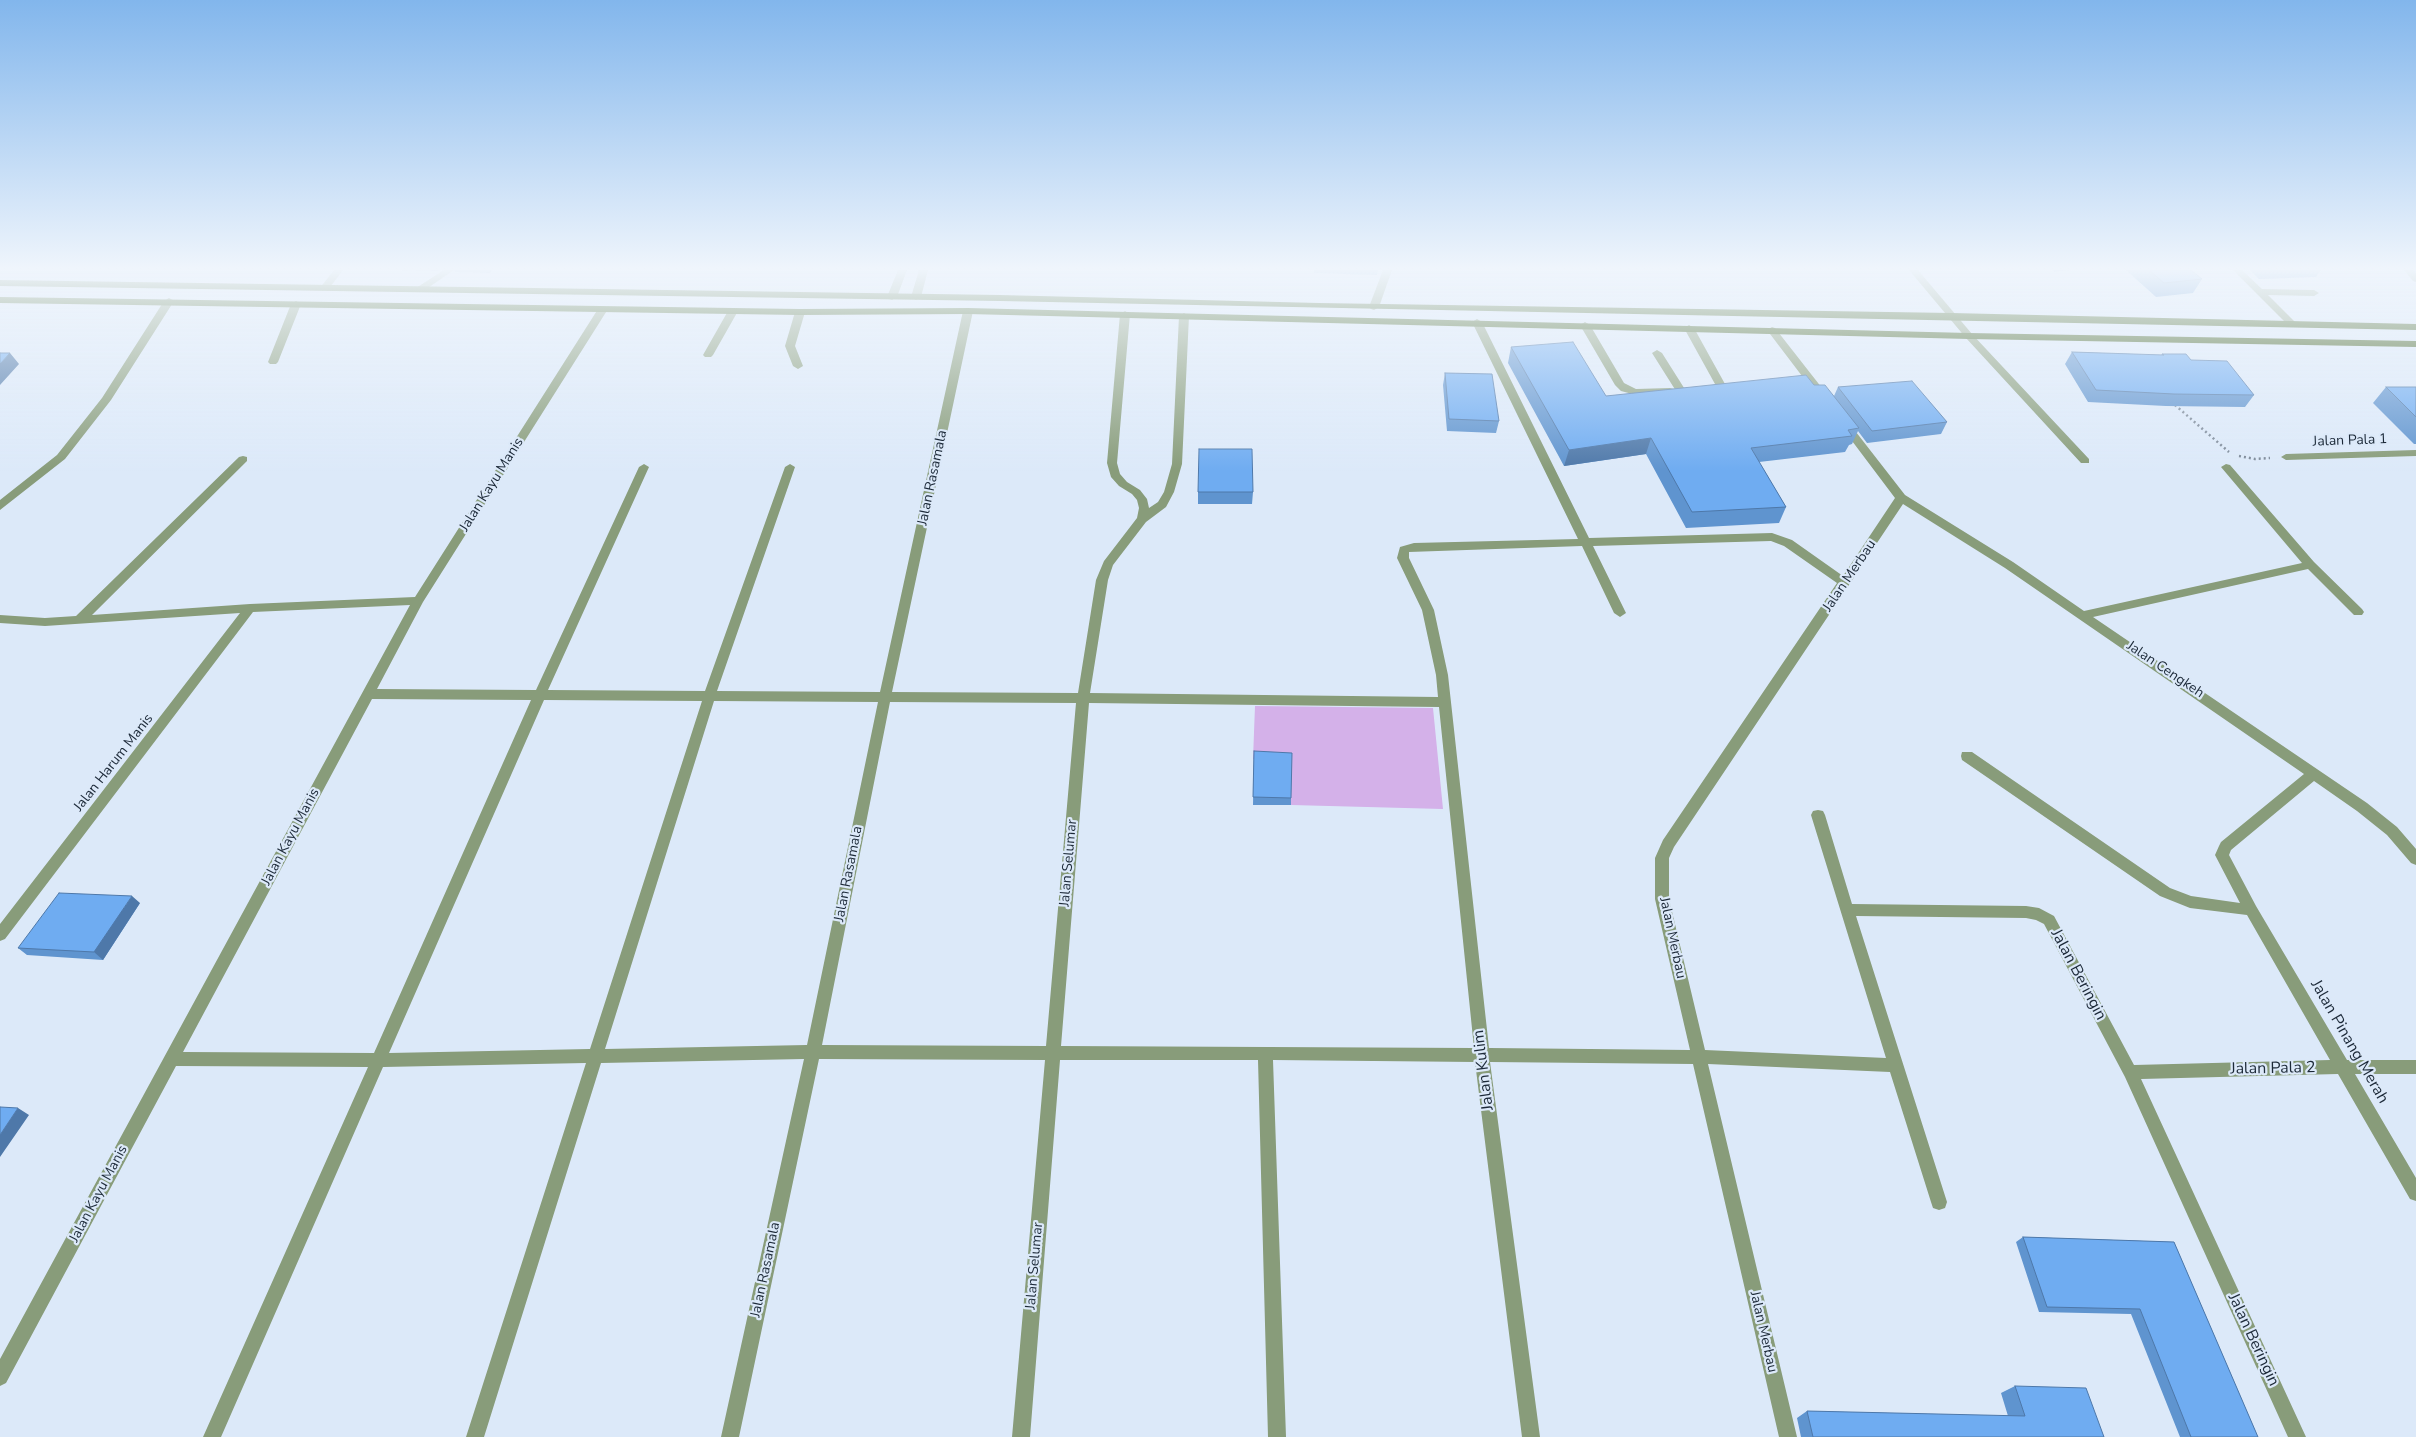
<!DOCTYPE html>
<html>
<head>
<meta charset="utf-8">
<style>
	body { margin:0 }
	canvas { display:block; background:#dce9f9 }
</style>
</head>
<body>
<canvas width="2416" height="1437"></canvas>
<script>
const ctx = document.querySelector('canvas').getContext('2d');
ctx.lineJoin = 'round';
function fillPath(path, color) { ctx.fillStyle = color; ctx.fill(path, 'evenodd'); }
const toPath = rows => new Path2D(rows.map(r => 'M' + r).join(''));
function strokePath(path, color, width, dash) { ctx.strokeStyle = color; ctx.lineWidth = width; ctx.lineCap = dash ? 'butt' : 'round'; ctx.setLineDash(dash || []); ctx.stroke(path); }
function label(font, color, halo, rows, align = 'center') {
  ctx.font = font + ' "Nunito Sans",sans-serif'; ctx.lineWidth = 4.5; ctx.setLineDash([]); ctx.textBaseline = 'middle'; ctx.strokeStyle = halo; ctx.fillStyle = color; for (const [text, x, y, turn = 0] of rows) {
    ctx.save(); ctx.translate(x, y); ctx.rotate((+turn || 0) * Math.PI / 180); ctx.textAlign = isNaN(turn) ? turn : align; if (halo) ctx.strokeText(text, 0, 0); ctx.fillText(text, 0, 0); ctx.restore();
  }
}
fillPath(toPath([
	[1255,706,1433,708,1443,809,1291,805,1291,761,1253,759]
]), '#d4b1e9');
strokePath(toPath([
	[2175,405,2229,452],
	[2239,456,2255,459,2270,458]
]), '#7c8998', 2.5, [2, 3]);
fillPath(toPath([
	[334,270,343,270,328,290,322,290,320,288,334,270],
	[444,270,454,270,422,292,416,292,416,288,444,270],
	[898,270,907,270,897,297,892,300,889,299,887,297,898,270],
	[919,270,928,270,921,297,916,300,911,297,919,270],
	[1383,270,1392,270,1379,307,1374,310,1371,309,1369,307,1383,270],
	[1909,270,1918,270,1972,334,2089,459,2089,463,2081,463,1966,338,1909,270],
	[2233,270,2242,270,2262,289,2314,290,2319,293,2314,296,2268,295,2297,324,2292,327,2289,326,2233,270],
	[2404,270,2413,270,2416,273,2416,282,2413,281,2404,270],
	[169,298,174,301,111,400,65,459,0,510,0,500,57,455,102,398,164,301,169,298],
	[296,301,301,304,278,362,276,364,270,364,268,362,291,304,296,301],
	[603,306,608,309,423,602,377,689,536,690,639,467,644,464,649,467,548,690,705,691,785,467,790,464,795,467,717,691,880,692,963,311,968,308,973,311,892,692,1078,693,1096,580,1104,561,1137,518,1139,508,1137,500,1132,494,1119,486,1111,477,1107,463,1120,314,1125,311,1130,314,1117,463,1120,474,1127,482,1140,490,1147,499,1149,508,1158,502,1164,492,1172,464,1179,316,1184,313,1189,316,1182,464,1174,492,1166,507,1146,522,1113,565,1108,580,1090,693,1438,697,1436,675,1422,610,1397,558,1400,547,1414,543,1578,539,1472,322,1477,319,1482,322,1589,538,1772,533,1792,540,1843,576,1895,498,1840,425,1845,422,1849,423,1905,495,2013,562,2084,611,2302,563,2221,467,2226,464,2230,465,2314,562,2362,609,2364,612,2362,615,2354,615,2308,569,2093,617,2367,803,2397,827,2416,849,2416,865,2411,863,2387,835,2357,811,2314,781,2231,850,2229,855,2256,906,2347,1060,2416,1060,2416,1074,2355,1074,2416,1178,2416,1201,2410,1199,2338,1074,2141,1079,2306,1437,2288,1437,2125,1077,2044,924,2036,920,2026,918,1856,916,1947,1202,1945,1208,1939,1210,1933,1208,1931,1202,1890,1072,1708,1064,1797,1437,1779,1437,1693,1064,1490,1062,1540,1437,1522,1437,1475,1062,1273,1060,1286,1437,1268,1437,1258,1060,1060,1060,1030,1437,1012,1437,1045,1060,819,1059,739,1437,721,1437,804,1059,601,1063,484,1437,466,1437,586,1063,383,1067,221,1437,203,1437,368,1067,176,1066,6,1383,0,1386,0,1359,410,605,253,612,5,939,0,941,0,924,240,613,45,626,0,623,0,615,45,618,76,616,239,457,243,456,247,457,247,461,92,615,250,604,415,597,598,309,603,306],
	[1903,504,2005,568,2304,774,2221,842,2219,846,2215,855,2240,903,2191,896,2170,888,1972,752,1962,752,1961,756,1962,760,2160,896,2190,908,2247,915,2330,1060,2134,1065,2054,916,2039,908,2026,906,1852,904,1825,815,1823,811,1818,810,1813,811,1811,815,1886,1058,1705,1050,1669,899,1669,858,1674,847,1903,504],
	[1771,541,1784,546,1837,583,1663,840,1655,858,1655,899,1690,1050,1489,1048,1448,675,1434,610,1409,558,1409,552,1582,546,1614,613,1620,617,1626,613,1593,546,1771,541],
	[372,699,531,700,374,1053,183,1052,372,699],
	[544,700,702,701,590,1049,389,1053,544,700],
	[714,701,878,702,807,1045,605,1049,714,701],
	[890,702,1076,703,1046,1046,822,1045,890,702],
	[1089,703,1439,707,1474,1048,1061,1046,1089,703],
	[733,308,738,311,713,355,711,357,705,357,703,355,728,311,733,308],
	[800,309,805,312,795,346,803,366,798,369,793,366,785,346,795,312,800,309],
	[1585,322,1590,325,1624,383,1636,389,1670,388,1674,389,1674,393,1636,395,1621,391,1615,385,1580,325,1585,322],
	[1689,325,1694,328,1725,384,1723,390,1707,393,1702,390,1715,384,1684,328,1689,325],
	[1772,327,1775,328,1829,397,1829,401,1821,401,1767,330,1772,327],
	[1657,350,1662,353,1686,391,1685,393,1681,394,1676,391,1652,353,1657,350],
	[2416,450,2416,456,2286,460,2281,457,2286,454,2416,450]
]), '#889c7a');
fillPath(toPath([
	[0,280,1000,295,1319,303,1952,313,2416,324,2416,330,1000,301,0,286,0,280],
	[0,297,800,309,968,308,1969,333,2416,341,2416,347,1969,339,968,314,800,315,0,303,0,297]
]), '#3b5c1a');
fillPath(toPath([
	[401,270,440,270,438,271],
	[454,270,492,270,490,273,455,272],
	[1314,270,1378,270,1377,275,1314,273],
	[2053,270,2069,270,2054,272],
	[2126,270,2191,270,2202,279,2193,293,2156,297],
	[2250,270,2321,270,2316,277,2259,279],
	[1511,347,1606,396,1814,385,1834,396,1838,387,1947,422,1941,434,1867,443,1858,431,1852,444,1849,445,1845,452,1759,462,1786,507,1779,523,1686,528,1646,454,1564,466,1508,363],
	[2072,352,2161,355,2162,354,2191,360,2254,395,2245,407,2166,406,2088,402,2065,364],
	[1445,373,1499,421,1496,433,1447,431,1443,385],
	[2386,387,2416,387,2416,444,2414,444,2373,403],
	[1198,492,1253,492,1252,504,1198,504],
	[1254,751,1291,798,1291,805,1253,805],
	[140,903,103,960,27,955,18,948],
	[2023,1237,2174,1242,2258,1437,2180,1437,2131,1314,2039,1312,2016,1242],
	[2015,1386,2104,1437,1801,1437,1797,1418,1807,1411,2008,1416,2001,1393]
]), '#5f94cf');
fillPath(toPath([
	[10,353,19,364,0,385,0,364],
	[1651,438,1646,454,1564,466,1569,450],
	[132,896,140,903,103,960,94,952],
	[18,1108,29,1115,0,1157,0,1135]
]), '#4e78a9');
const building = toPath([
	[2149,270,2191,270,2202,279,2164,283,2149,270],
	[1573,342,1606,396,1806,375,1814,385,1825,385,1859,428,1848,430,1852,436,1751,448,1786,507,1692,512,1651,438,1569,450,1511,347,1573,342],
	[2072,352,2164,355,2162,354,2186,354,2191,360,2227,361,2254,395,2174,394,2096,390,2072,352],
	[0,353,10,353,0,364,0,353],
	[1445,373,1492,374,1499,421,1449,419,1445,373],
	[1912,381,1947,422,1872,431,1838,387,1912,381],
	[2386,387,2416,387,2416,417,2386,387],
	[1199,449,1252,449,1253,492,1198,492,1199,449],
	[1254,751,1292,753,1291,798,1253,797,1254,751],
	[59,893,132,896,94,952,18,948,59,893],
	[0,1107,18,1108,0,1135,0,1107],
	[2023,1237,2174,1242,2258,1437,2191,1437,2140,1309,2047,1307,2023,1237],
	[2015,1386,2086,1388,2104,1437,1813,1437,1807,1411,2025,1416,2015,1386]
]);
fillPath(building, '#6facf1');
strokePath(building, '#4e78a9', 1);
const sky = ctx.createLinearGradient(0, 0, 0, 471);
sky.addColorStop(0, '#82b6ec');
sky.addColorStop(0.57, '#eff5fc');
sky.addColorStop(1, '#eff5fc00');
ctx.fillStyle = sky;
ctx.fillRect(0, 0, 2416, 471);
label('14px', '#1c2938', '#dce9f9', [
	["Jalan Pala 1",2350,441,-2],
	["Jalan Rasamala",933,478,-78],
	["Jalan Kayu Manis",492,485,-58],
	["Jalan Merbau",1850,576,-56],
	["Jalan Cengkeh",2165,670,34],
	["Jalan Harum Manis",114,763,-52],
	["Jalan Kayu Manis",291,837,-62],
	["Jalan Selumar",1069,863,-85],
	["Jalan Rasamala",849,874,-79],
	["Jalan Merbau",1672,938,78],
	["Jalan Kayu Manis",99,1194,-62],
	["Jalan Selumar",1035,1266,-85],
	["Jalan Rasamala",766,1270,-78],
	["Jalan Merbau",1763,1332,77]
]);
label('16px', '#1c2938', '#dce9f9', [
	["Jalan Beringin",2078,975,62],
	["Jalan Pinang Merah",2349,1042,60],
	["Jalan Pala 2",2273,1069,-1],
	["Jalan Kulim",1484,1070,-97],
	["Jalan Beringin",2253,1340,65]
]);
</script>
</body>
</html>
